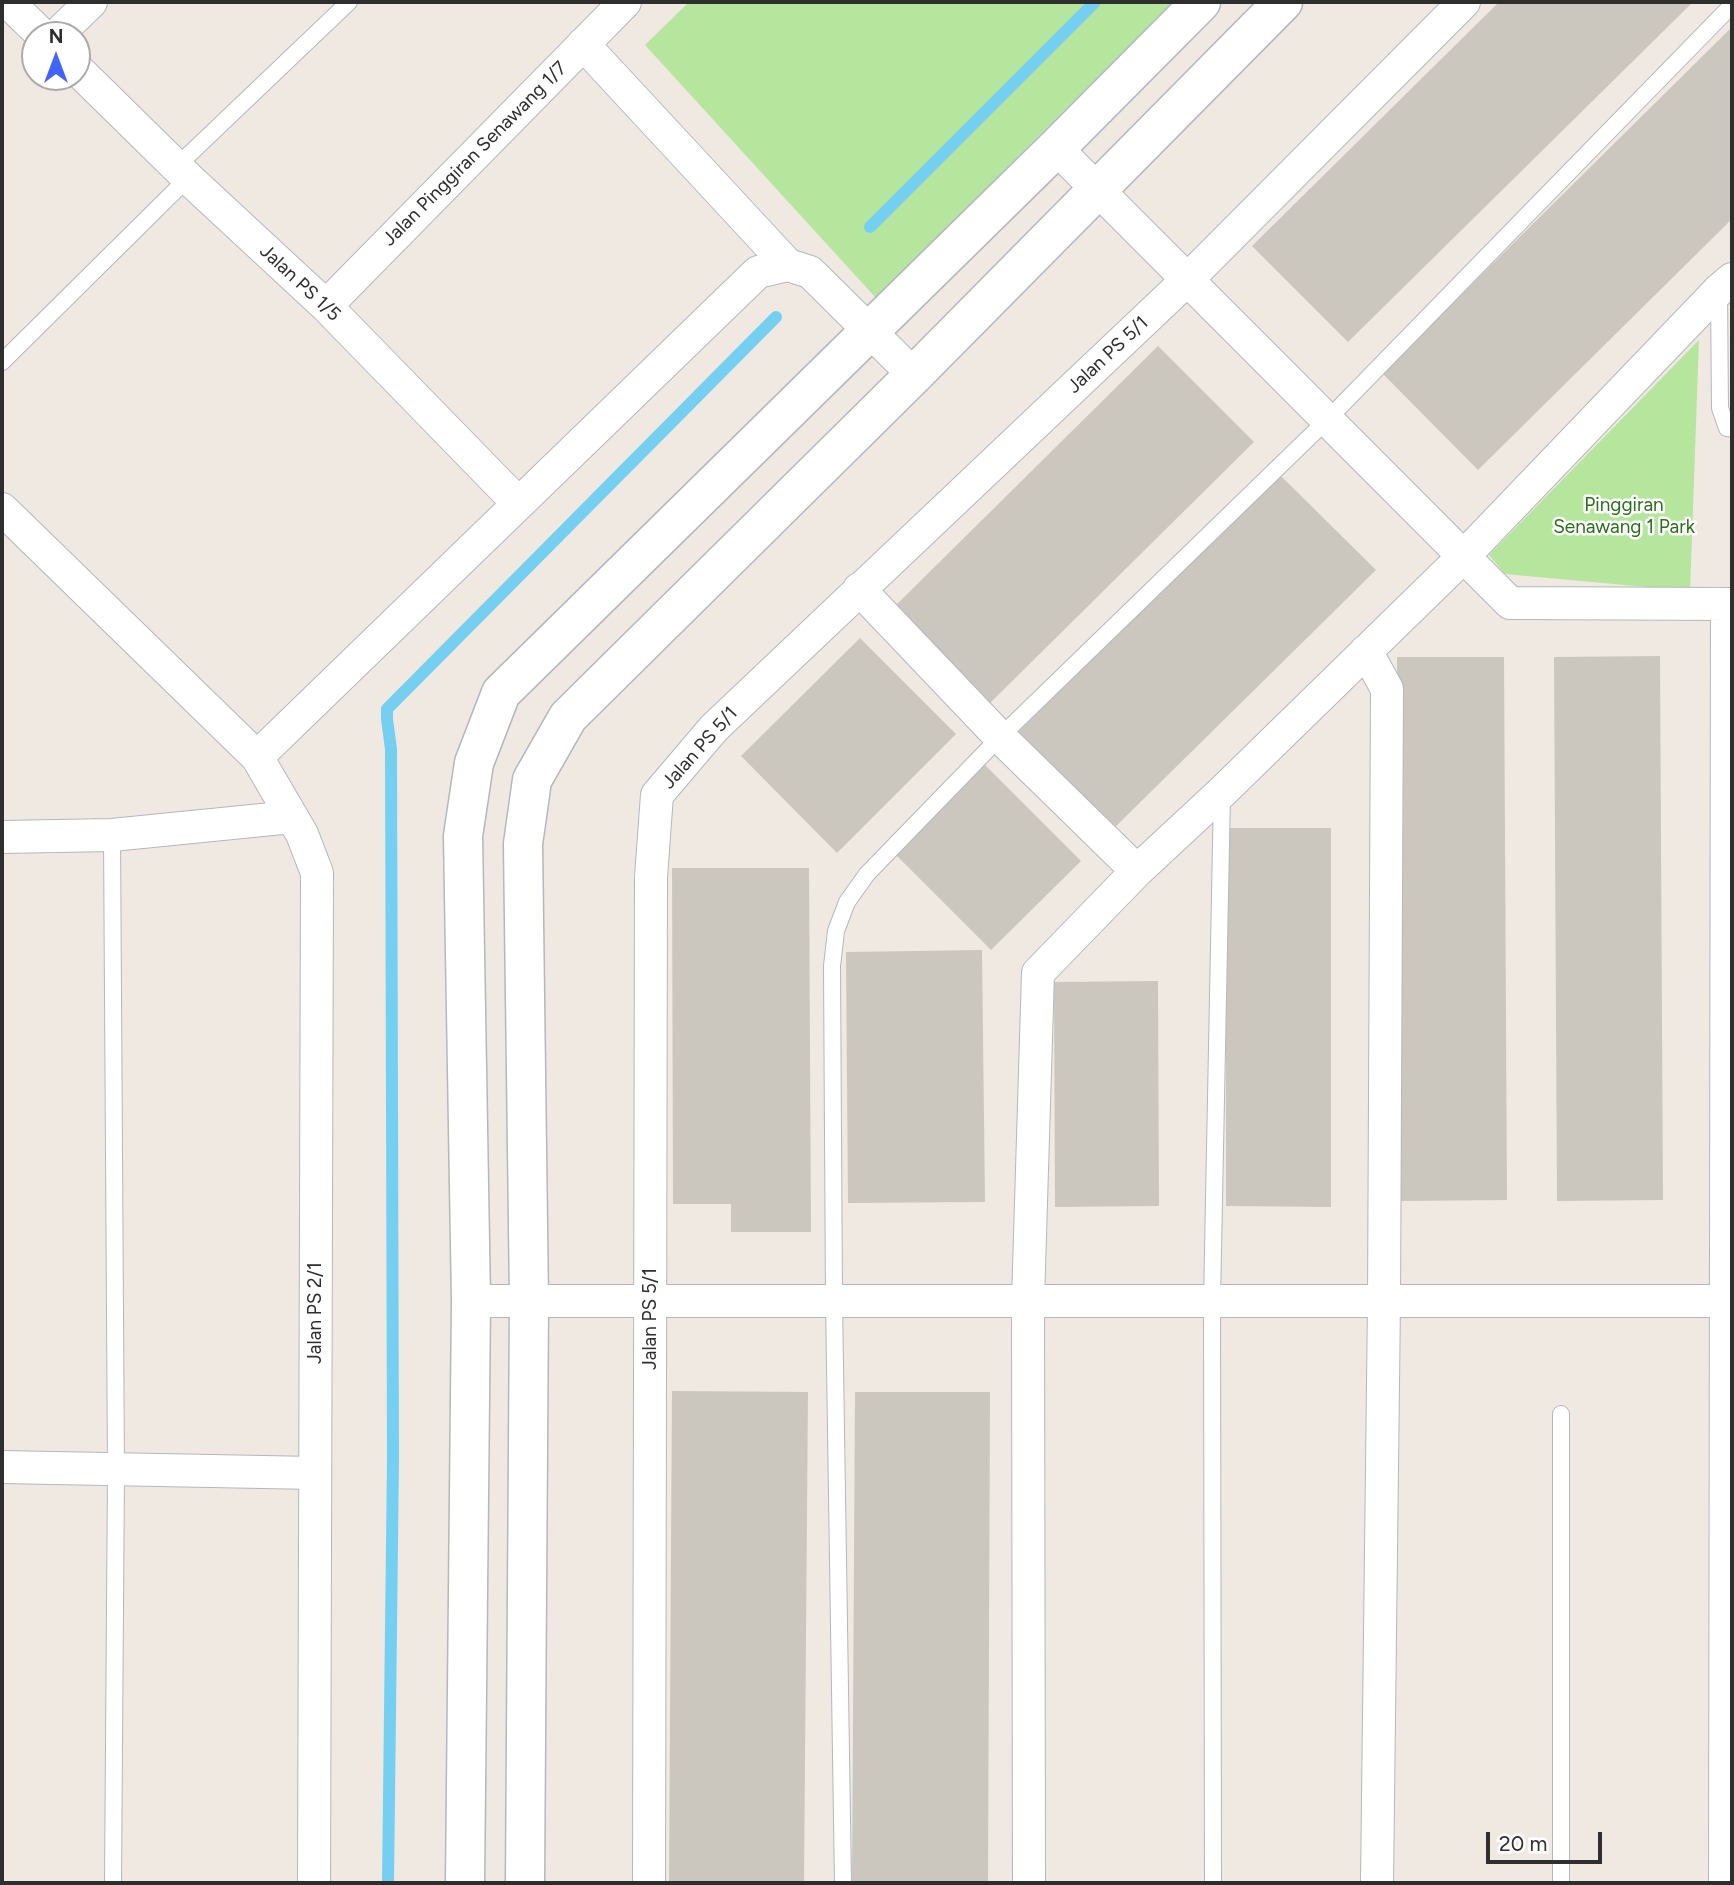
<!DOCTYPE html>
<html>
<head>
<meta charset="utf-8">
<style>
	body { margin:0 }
	#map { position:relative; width:1734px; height:1885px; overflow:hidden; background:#efe9e1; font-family:Figtree,sans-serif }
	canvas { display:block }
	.frame { position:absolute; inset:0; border:4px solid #2e2e2e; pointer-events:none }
	.north { position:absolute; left:21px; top:21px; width:70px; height:70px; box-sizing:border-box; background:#fff; border:2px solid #ababab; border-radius:50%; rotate:0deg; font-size:19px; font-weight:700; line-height:28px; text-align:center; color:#2e2e2e }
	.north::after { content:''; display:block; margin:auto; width:24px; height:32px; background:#4264fb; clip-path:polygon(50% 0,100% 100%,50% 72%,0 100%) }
	.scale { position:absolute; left:1486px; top:1832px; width:116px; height:32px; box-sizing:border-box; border:4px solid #2e2e2e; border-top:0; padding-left:9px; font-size:21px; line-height:24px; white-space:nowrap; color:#2e2e2e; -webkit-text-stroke:5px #fff; paint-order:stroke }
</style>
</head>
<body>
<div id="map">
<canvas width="1734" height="1885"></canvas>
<div class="frame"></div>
<div class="north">N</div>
<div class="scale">20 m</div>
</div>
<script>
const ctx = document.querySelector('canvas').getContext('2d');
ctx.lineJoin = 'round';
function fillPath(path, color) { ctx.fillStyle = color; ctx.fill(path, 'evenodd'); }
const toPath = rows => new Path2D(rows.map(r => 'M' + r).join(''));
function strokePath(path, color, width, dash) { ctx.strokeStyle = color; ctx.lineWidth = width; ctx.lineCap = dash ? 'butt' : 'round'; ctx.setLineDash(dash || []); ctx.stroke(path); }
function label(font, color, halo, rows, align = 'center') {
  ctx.font = font + ' Figtree,sans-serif'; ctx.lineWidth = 5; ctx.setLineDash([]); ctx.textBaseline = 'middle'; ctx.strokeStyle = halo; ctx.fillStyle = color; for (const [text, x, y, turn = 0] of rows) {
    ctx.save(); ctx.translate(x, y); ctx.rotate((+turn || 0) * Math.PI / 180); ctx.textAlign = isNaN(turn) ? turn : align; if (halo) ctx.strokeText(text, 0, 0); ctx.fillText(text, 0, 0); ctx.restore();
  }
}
fillPath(toPath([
	[689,2,1173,2,876,298,645,45],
	[1699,340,1690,591,1505,574,1489,555]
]), '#b6e59e');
strokePath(toPath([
	[870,227,1095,2],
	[388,1883,393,1458,391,749,387,719,387,709,776,317]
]), '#75cff0', 12);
fillPath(toPath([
	[1499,2,1693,2,1348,342,1252,246],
	[1732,27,1732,219,1478,470,1382,373],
	[1158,346,1254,442,985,708,889,612],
	[1279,474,1376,570,1106,836,1010,740],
	[860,638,956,734,837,853,741,756],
	[1660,656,1663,1200,1557,1201,1554,657],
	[1397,657,1504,657,1507,1200,1400,1201],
	[984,764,1081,861,991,950,894,853],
	[1226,828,1331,828,1331,1207,1226,1206],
	[672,868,809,868,811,1232,731,1232,731,1204,673,1204],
	[982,950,985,1202,848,1203,846,952],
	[1158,981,1159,1206,1055,1207,1054,982],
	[672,1391,808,1392,804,1883,669,1883],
	[855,1392,990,1392,988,1883,852,1883]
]), '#cbc7bf');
const service = toPath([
	[176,167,349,2],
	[1719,293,1720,408,1727,428,1732,429],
	[2,362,188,178],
	[112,835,116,1470,113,1883],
	[843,1883,834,1301,832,966,836,931,847,902,867,874,1000,737,1327,420,1732,5],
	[1213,1883,1212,1301,1222,794],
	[1561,1883,1561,1414]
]);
const minor = toPath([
	[8,2,42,35],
	[57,35,91,2],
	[583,44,788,265],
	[77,69,188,178,326,306,518,503],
	[1056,148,1510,603,1732,604],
	[326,306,625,2],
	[2,509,257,757,758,272,788,265,810,272,914,375],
	[859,589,1000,737,1137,871],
	[1366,651,1387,689,1384,1301,1377,1883],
	[257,757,302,834,317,873,314,1883],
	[2,837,112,835,292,817],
	[471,1301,1732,1301],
	[2,1467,315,1473],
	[649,1883,651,877,657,795,714,728,1187,280,1464,2],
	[1029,1883,1028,1301,1038,973,1137,871,1222,792,1463,557,1719,290,1732,279],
	[1725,1883,1727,604]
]);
const tertiary = toPath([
	[465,1883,471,1301,463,836,474,763,501,693,1056,148,1201,2],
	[525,1883,529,1301,523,844,532,780,568,717,914,375,1283,2]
]);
strokePath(service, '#b4b7c1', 18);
strokePath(minor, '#b4b7c1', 34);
strokePath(tertiary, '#b4b7c1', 41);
strokePath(service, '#fff', 16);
strokePath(minor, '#fff', 32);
strokePath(tertiary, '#fff', 38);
label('19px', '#2e2e2e', '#fff', [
	["Jalan Pinggiran Senawang 1/7",475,154,-45],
	["Jalan PS 1/5",300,283,43],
	["Jalan PS 5/1",1108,355,-43],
	["Jalan PS 5/1",700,748,-48],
	["Jalan PS 2/1",315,1313,-90],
	["Jalan PS 5/1",650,1319,-90]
]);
label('19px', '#2c6e1b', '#fff', [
	["Pinggiran",1624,505],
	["Senawang 1 Park",1624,527]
]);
</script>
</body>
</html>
